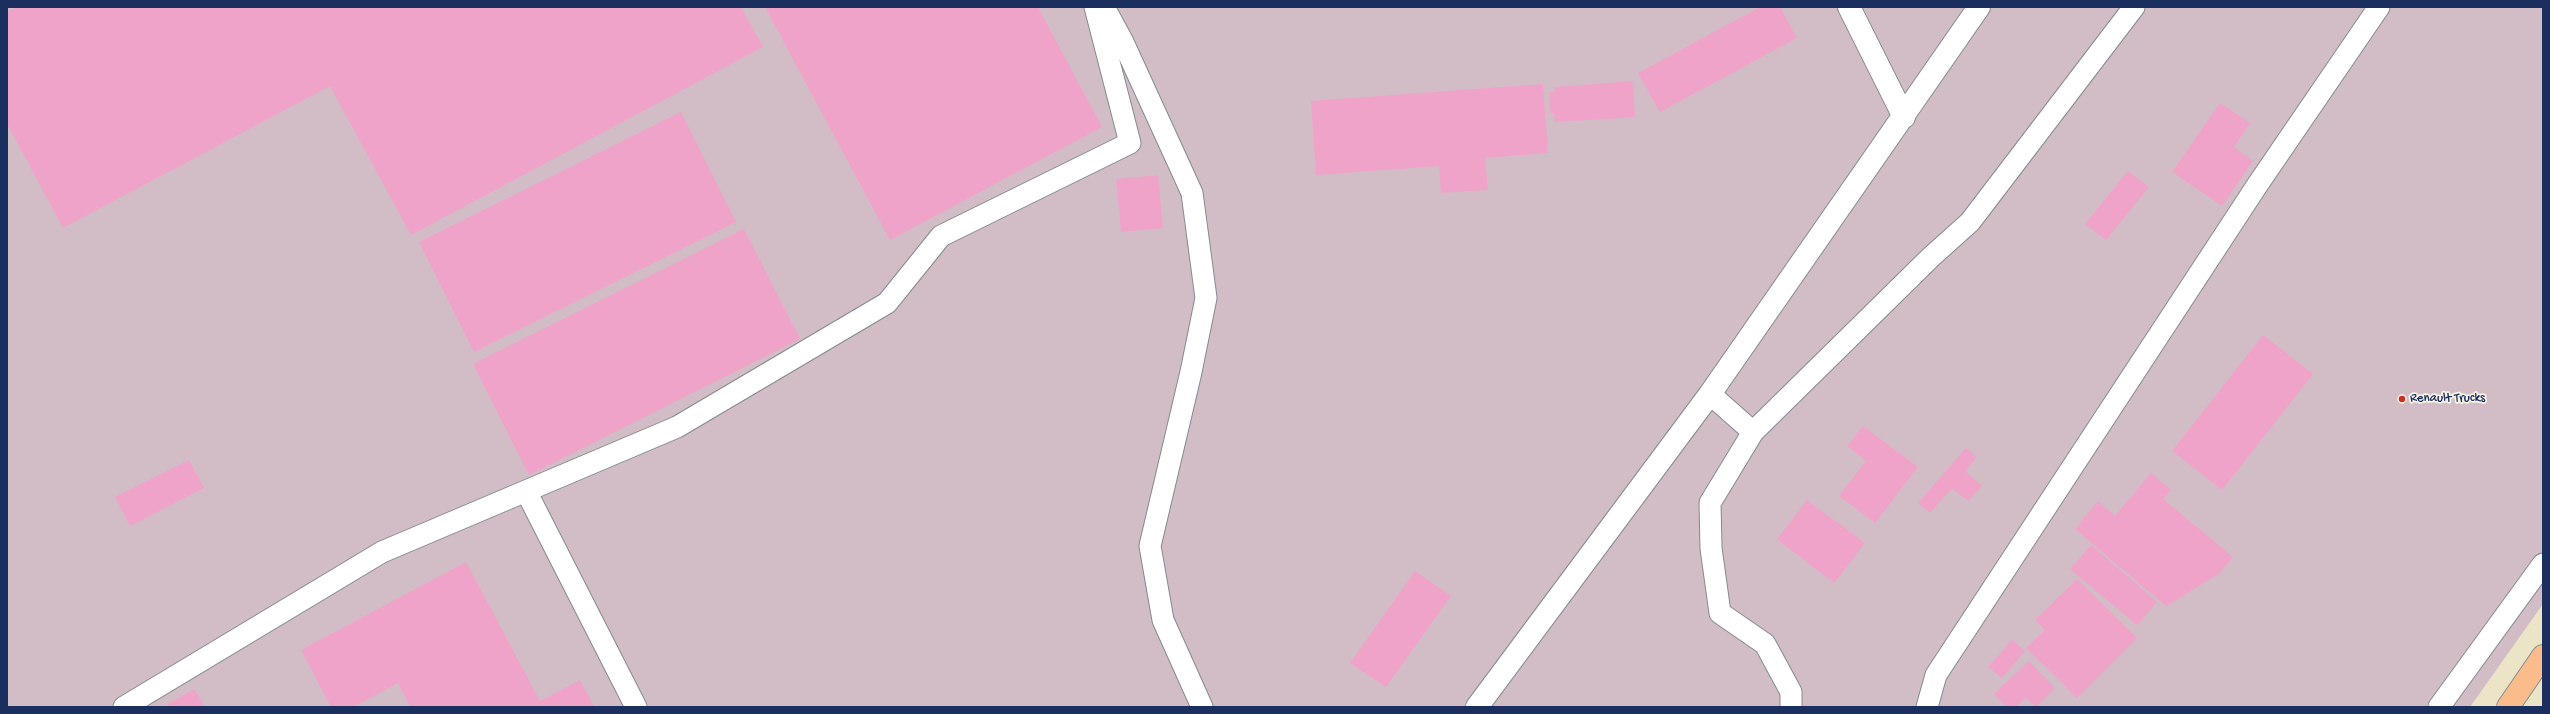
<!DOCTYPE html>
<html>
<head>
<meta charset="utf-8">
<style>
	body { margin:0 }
	#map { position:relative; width:2550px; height:714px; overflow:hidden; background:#ece4c6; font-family:"Gochi Hand",sans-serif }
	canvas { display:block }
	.frame { position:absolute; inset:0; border:8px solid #1b2f5e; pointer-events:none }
</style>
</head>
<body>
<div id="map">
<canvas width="2550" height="714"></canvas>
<div class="frame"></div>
</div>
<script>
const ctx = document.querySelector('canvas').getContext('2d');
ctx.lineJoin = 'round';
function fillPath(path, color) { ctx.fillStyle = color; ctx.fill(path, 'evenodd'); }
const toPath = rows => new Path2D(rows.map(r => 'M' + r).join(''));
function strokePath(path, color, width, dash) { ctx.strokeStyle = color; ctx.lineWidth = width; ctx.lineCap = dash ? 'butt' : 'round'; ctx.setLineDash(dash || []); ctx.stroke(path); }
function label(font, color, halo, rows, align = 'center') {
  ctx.font = font + ' "Gochi Hand",sans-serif'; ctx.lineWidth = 3.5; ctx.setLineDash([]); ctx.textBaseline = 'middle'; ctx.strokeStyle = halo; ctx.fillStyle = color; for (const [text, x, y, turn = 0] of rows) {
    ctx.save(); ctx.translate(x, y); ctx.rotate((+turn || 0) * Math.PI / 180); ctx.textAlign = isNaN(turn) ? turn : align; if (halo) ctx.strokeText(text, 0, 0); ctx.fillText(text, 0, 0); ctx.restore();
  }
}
fillPath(toPath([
	[7,7,2543,7,2543,604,2470,707,7,707]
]), '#d2bdc6');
fillPath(toPath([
	[17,7,741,7,763,47,411,235,330,86,63,228,7,124,7,12],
	[765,7,1038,7,1102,127,890,240],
	[1760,7,1780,7,1797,38,1660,112,1638,73],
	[1633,81,1635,117,1555,122,1554,113,1550,113,1549,92,1555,92,1554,87],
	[1543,84,1548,153,1485,158,1488,190,1441,193,1439,166,1316,175,1311,101],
	[2220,103,2250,123,2234,147,2253,161,2222,206,2172,172],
	[681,112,736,222,474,352,419,242],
	[2128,171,2149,187,2106,240,2085,224],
	[1158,175,1163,228,1121,232,1116,179],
	[744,229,800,339,529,475,473,364],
	[2263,335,2313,374,2222,490,2172,451],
	[1863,426,1918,467,1875,523,1839,496,1866,461,1847,446],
	[1966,448,1977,457,1965,471,1982,486,1968,501,1952,488,1930,513,1918,503],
	[189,460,204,488,130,526,115,497],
	[2151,473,2171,490,2163,499,2233,557,2219,574,2166,606,2075,529,2098,501,2115,516],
	[1807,500,1865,543,1834,583,1777,539],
	[2091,545,2157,602,2137,625,2070,569],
	[466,562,540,701,580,680,594,707,410,707,398,683,353,707,331,707,301,650],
	[1415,571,1451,596,1386,687,1350,663],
	[2077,579,2137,638,2077,698,2026,648,2045,630,2035,620],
	[2012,640,2025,651,2002,678,1988,667],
	[2029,661,2055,688,2036,707,2026,698,2016,707,2007,707,1994,694],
	[194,689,205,707,169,707,168,704]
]), '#f0a3c8');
const service = toPath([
	[1104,7,1123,42,1192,193,1206,298,1191,372,1150,546,1163,620,1202,707],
	[1710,394,1753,432],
	[526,491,636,707],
	[124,707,382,552,677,427,887,303,941,236,1130,143,1095,7],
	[1791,707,1791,692,1765,644,1720,613,1711,548,1710,503,1753,432,1931,257,1970,222,2134,7],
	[1927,707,1936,675,2258,184,2379,7],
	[2439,707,2543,564]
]);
const minor = toPath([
	[1849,7,1904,117]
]);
const tertiary = toPath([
	[1477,707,1710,394,1979,7]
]);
const trunk = toPath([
	[2508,707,2543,656]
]);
strokePath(service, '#848a92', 23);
strokePath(minor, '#848a92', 24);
strokePath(tertiary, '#848a92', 24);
strokePath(trunk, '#848a92', 24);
strokePath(service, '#fff', 21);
strokePath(minor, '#fff', 22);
strokePath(tertiary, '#fff', 22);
strokePath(trunk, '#f9bc8a', 22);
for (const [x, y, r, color] of [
	[2402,399,4,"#c8321e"]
]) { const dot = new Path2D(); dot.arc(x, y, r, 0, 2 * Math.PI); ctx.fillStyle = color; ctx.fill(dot); strokePath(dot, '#f7f3e8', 1.5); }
label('13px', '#1b2f5e', '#f7f3e8', [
	["Renault Trucks",2410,399]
], 'left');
</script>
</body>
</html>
